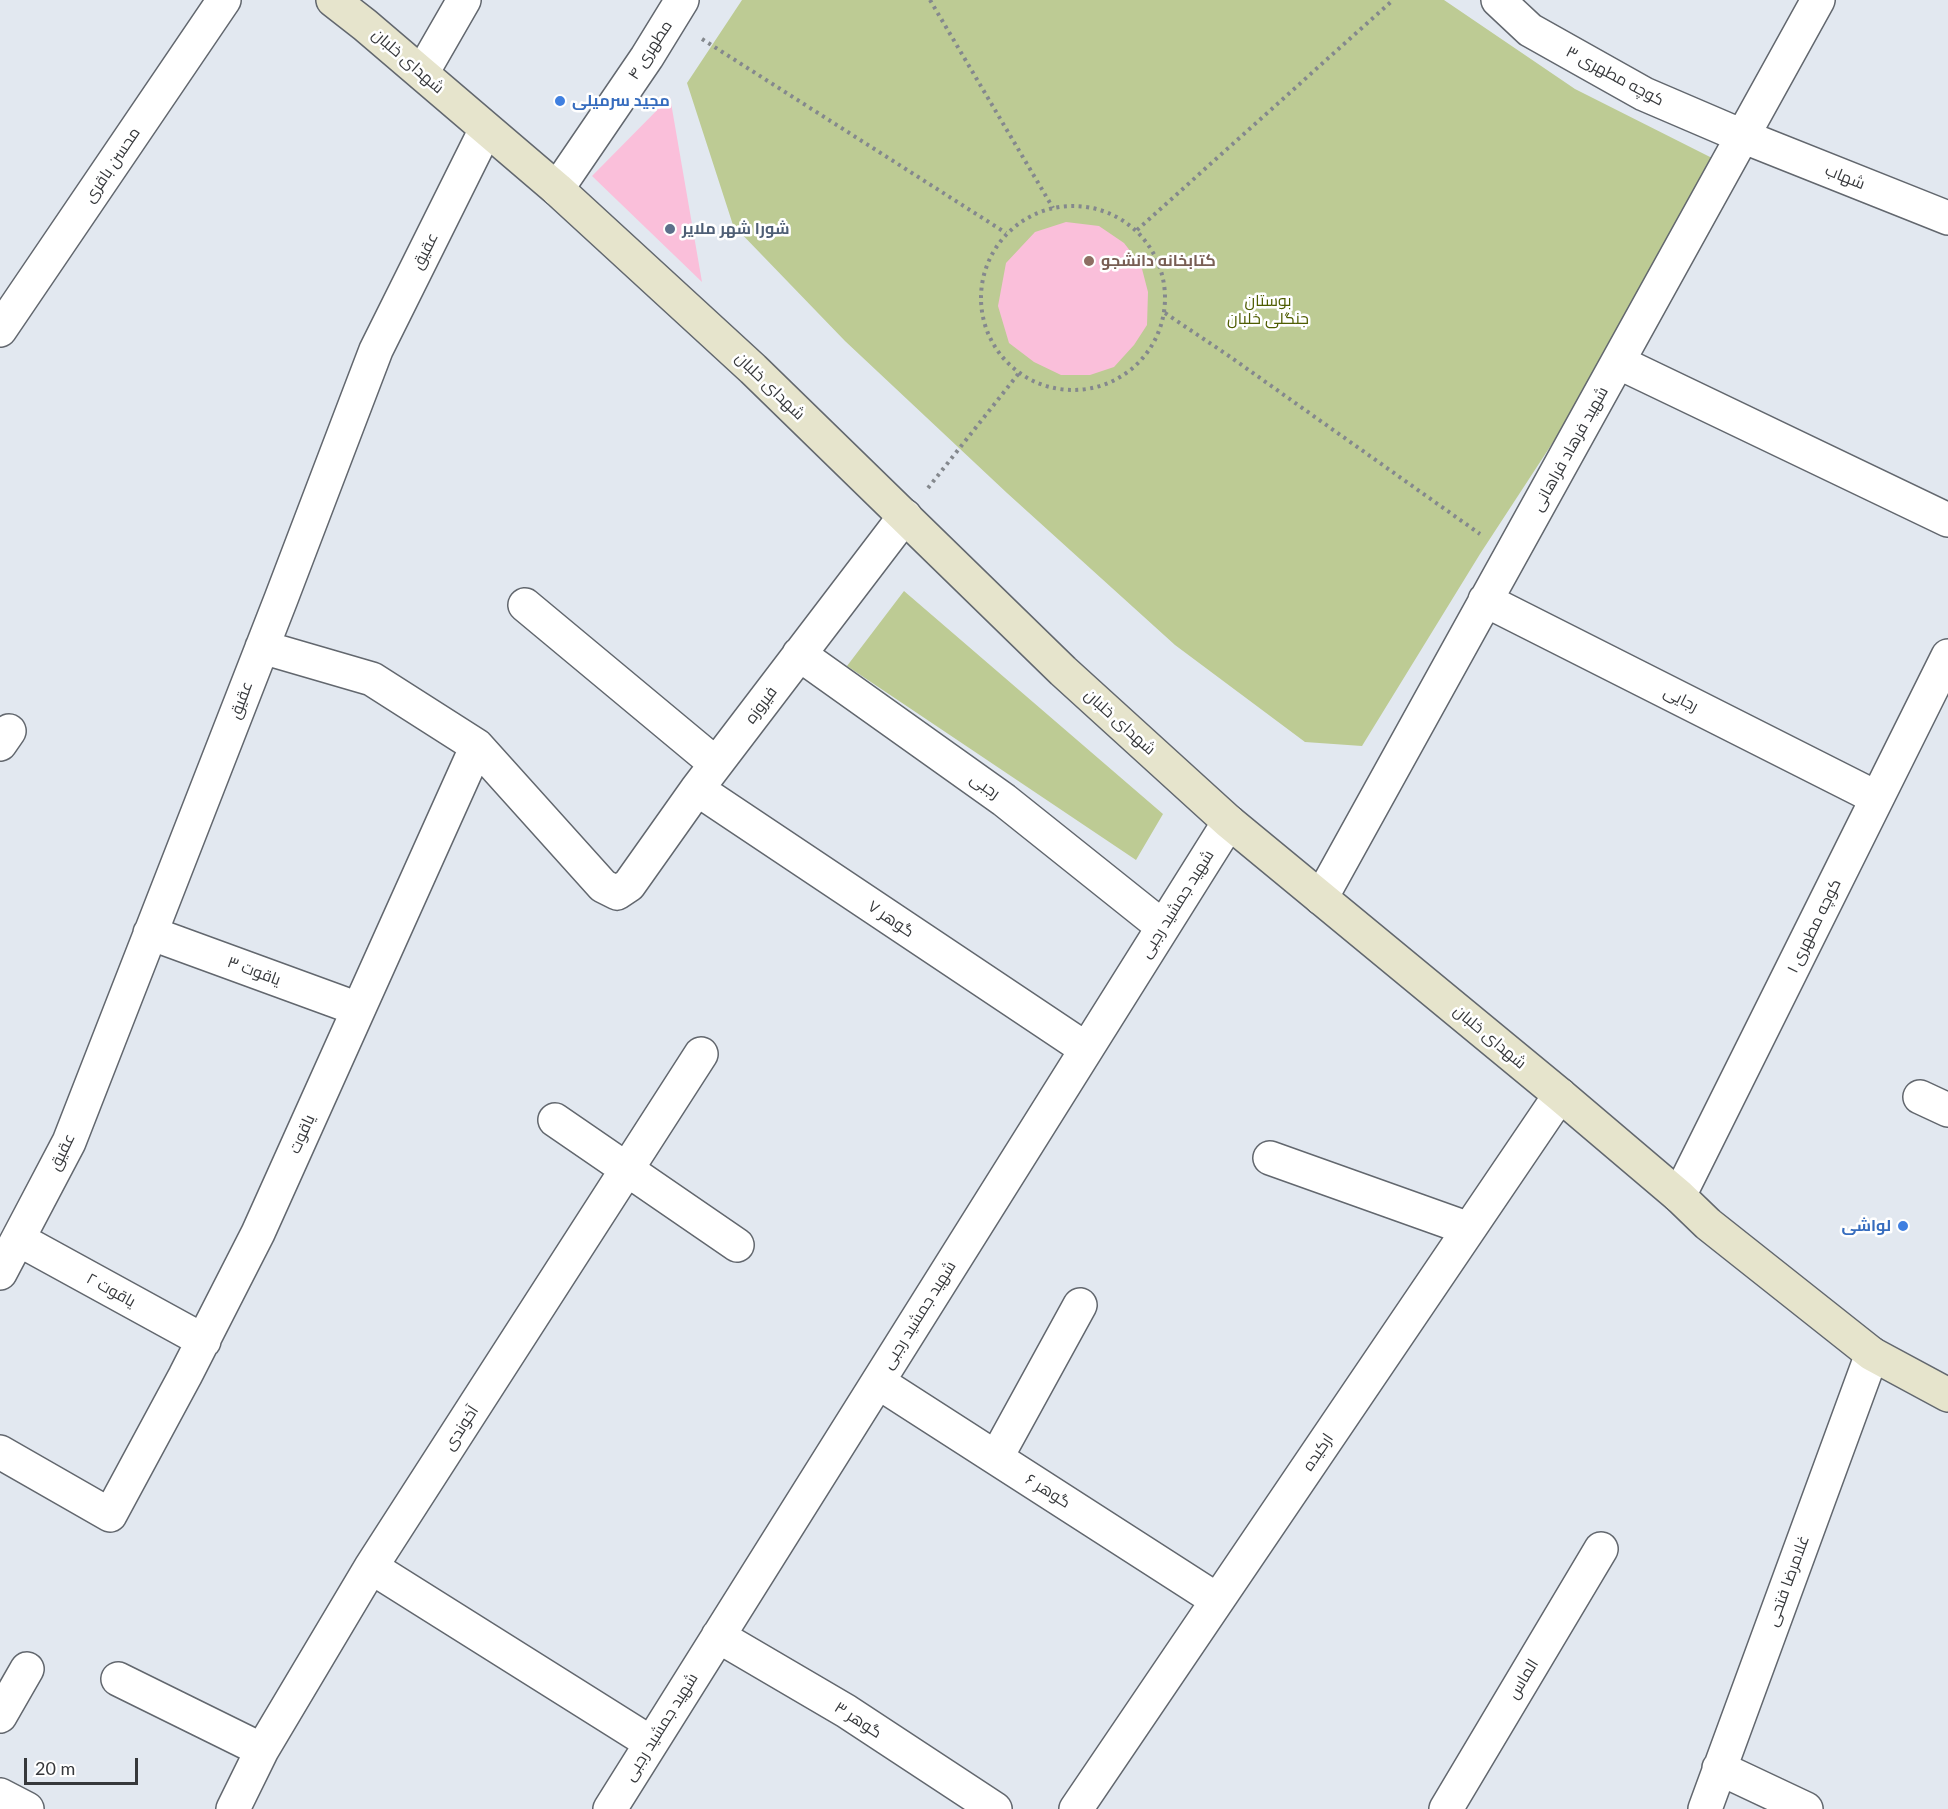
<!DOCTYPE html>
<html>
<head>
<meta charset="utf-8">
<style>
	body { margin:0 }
	#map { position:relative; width:1948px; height:1809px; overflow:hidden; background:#e2e8f0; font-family:Lato,sans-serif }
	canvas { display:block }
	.scale { position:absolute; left:24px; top:1758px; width:114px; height:27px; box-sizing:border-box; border:3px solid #36383b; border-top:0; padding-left:8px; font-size:18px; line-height:21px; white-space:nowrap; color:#36383b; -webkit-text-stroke:4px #fff; paint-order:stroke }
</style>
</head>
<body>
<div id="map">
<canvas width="1948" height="1809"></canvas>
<div class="scale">20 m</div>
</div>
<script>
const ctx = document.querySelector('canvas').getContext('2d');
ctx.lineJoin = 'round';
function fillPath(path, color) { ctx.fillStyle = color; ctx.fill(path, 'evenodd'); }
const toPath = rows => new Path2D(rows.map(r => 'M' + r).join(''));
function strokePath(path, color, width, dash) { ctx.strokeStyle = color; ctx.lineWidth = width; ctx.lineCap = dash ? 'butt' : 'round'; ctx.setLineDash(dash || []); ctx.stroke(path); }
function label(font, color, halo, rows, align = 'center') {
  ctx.font = font + ' Lato,Cairo,sans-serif'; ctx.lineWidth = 5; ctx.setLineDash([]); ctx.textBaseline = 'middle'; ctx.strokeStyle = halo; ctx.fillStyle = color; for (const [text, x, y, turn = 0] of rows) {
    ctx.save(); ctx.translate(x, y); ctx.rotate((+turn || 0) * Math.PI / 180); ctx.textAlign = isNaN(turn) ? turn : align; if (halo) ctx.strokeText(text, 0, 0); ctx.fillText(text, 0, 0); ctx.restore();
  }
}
fillPath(toPath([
	[742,0,1444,0,1575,89,1716,160,1593,381,1480,554,1362,746,1305,742,1175,645,1007,493,845,341,733,225,687,83],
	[904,591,1163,814,1136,860,847,666]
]), '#bdcb94');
fillPath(toPath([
	[670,97,702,282,592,176],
	[1066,222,1099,226,1124,243,1141,265,1148,292,1147,325,1134,345,1114,367,1090,375,1061,375,1034,362,1009,343,998,306,1006,263,1035,232]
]), '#fabfda');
const street = toPath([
	[1498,0,1530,30,1644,94,1742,136,1948,218],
	[422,73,464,0],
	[557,189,647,57,682,0],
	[0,330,224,0],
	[1618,362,1948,520],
	[1485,600,1877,798],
	[525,605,716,764],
	[262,647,372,679,477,746,603,886,617,893,629,885,697,789,905,516],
	[799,654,1004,800,1163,927],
	[0,744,9,731],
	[697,789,1086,1049],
	[1321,898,1818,0],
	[150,933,358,1009],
	[1920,1097,1948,1110],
	[555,1120,737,1245],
	[1270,1158,1469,1229],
	[1679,1196,1948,656],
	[18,1239,204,1341],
	[0,1273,69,1142,281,599,376,350,486,129],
	[878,1382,1217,1600],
	[0,1452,110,1515,185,1376,258,1233,477,746],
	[996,1458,1080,1305],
	[371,1567,651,1743],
	[718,1636,846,1711,995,1809],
	[118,1679,262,1750],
	[0,1716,27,1669],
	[1719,1768,1806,1809],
	[0,1795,27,1809],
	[233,1809,262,1750,371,1567,701,1054],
	[610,1809,1229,822],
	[1076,1809,1560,1095],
	[1446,1809,1601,1549],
	[1705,1809,1872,1354]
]);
const secondary = toPath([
	[333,0,365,25,557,189,753,369,1063,671,1229,822,1560,1095,1679,1196,1708,1224,1872,1354,1948,1395]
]);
strokePath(street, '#62676e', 36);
strokePath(secondary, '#62676e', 36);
strokePath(toPath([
	[930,0,1053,208],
	[702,39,1006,233],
	'981 298a92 92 0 1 1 184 0a92 92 0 1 1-184 0Z',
	[1137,230,1393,0],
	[1165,313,1229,356,1480,534],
	[928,488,1019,373]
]), '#84888d', 4, [3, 4.5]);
strokePath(street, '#fff', 33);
strokePath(secondary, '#e6e4cc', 33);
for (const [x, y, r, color] of [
	[560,101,6,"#3f7fe0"],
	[670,229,6,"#5c6f8a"],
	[1089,261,6,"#8d6e63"],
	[1903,1226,6,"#3f7fe0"]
]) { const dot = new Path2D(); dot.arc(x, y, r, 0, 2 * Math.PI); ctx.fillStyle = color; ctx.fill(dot); strokePath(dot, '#fff', 2); }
label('16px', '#36383b', '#fff', [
	["مطهری ۴",650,50,-57],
	["شهدای خلبان",408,61,41],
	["کوچه مطهری ۳",1615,76,28],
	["محسن باقری",112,165,-56],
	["شهاب",1845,177,22],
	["عقیق",425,251,-63],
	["شهدای خلبان",770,386,44],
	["شهید فرهاد فراهانی",1570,449,-61],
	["رجایی",1681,699,27],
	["عقیق",241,700,-69],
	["فیروزه",761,705,-53],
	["شهدای خلبان",1120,722,42],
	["رجبی",985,786,35],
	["شهید جمشید رجبی",1177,904,-58],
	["گوهر ۷",891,919,34],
	["کوچه مطهری ۱",1814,926,-64],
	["یاقوت ۳",254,971,20],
	["شهدای خلبان",1490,1037,40],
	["یاقوت",302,1134,-66],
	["عقیق",62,1152,-64],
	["یاقوت ۲",111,1290,29],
	["شهید جمشید رجبی",919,1315,-58],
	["آخوندی",461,1428,-57],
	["ارکیده",1318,1452,-56],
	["گوهر ۶",1048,1491,32],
	["غلامرضا فتحی",1788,1581,-70],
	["الماس",1523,1679,-59],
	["گوهر ۳",858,1720,33],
	["شهید جمشید رجبی",661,1727,-58]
]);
label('bold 16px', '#366cbe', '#fff', [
	["مجید سرمیلی",572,101],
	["لواشی",1891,1226,"right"]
], 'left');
label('bold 16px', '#4e5e75', '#fff', [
	["شورا شهر ملایر",682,229]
], 'left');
label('bold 16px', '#785e54', '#fff', [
	["کتابخانه دانشجو",1101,261]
], 'left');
label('16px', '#4e5c00', '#fff', [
	["بوستان",1268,301],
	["جنگلی خلبان",1268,319]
]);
</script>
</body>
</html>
